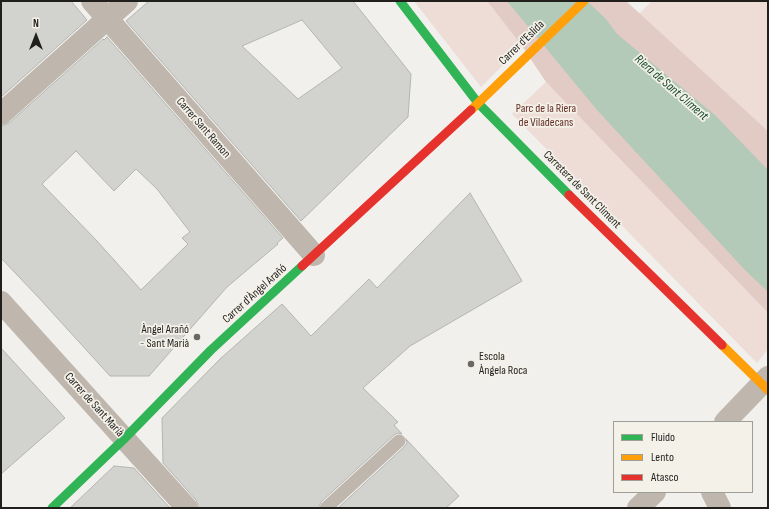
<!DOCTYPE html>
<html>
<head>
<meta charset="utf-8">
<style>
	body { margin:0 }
	#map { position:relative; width:769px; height:509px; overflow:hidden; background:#f1f0ec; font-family:"Sofia Sans Condensed",sans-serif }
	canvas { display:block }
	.frame { position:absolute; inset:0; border:2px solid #201f1c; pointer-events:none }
	.legend { position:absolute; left:613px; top:421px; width:140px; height:72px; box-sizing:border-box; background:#f4f1e9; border:1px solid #9f9d97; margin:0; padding:5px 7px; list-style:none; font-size:12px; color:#201f1c }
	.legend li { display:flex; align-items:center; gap:8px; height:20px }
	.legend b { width:20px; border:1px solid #9f9d97 }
	.north { position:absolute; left:16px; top:16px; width:40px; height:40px; -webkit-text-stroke:3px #f4f1e9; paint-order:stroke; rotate:0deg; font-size:11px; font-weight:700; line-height:16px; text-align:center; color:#201f1c }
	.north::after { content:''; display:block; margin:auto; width:14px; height:18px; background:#201f1c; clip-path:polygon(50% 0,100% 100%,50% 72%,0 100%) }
</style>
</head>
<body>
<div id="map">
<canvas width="769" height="509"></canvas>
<div class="frame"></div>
<ul class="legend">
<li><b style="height:5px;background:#30b455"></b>Fluido</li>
<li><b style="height:5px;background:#ff9f0a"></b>Lento</li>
<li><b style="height:5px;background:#e5322d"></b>Atasco</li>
</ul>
<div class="north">N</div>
</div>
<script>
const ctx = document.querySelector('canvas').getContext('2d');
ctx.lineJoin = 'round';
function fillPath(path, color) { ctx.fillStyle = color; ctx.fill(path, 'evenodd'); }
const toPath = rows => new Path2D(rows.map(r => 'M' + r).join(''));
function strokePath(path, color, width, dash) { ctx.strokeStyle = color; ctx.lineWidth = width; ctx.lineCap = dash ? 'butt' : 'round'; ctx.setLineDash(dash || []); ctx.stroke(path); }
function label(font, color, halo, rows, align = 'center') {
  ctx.font = font + ' "Sofia Sans Condensed",sans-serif'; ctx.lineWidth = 3.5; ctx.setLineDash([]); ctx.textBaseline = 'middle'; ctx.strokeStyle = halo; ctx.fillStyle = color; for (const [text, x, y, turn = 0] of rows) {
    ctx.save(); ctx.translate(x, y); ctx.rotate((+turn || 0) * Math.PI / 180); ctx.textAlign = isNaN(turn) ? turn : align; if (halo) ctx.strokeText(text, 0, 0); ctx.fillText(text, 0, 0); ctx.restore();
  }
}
fillPath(toPath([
	[414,1,487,1,522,46,481,87],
	[652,1,768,1,768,131,639,14],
	[546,82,768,313,768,349,757,363,512,114]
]), '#eedcd6');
fillPath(toPath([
	[487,1,626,1,768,131,768,313,546,82,522,46]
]), '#e2cbc5');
fillPath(toPath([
	[507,1,587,1,606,19,617,34,715,115,768,170,768,292,744,269,597,110]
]), '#b3cab8');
const building = toPath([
	[1,1,71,1,87,20,1,97,1,1],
	[149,1,353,1,411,74,408,117,301,221,126,21,149,1],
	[302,20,342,68,298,99,242,46,302,20],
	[107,37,283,238,277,243,278,244,227,287,149,376,110,376,39,298,1,258,1,126,9,123,103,39,104,40,107,37],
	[76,151,114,191,136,169,157,189,190,232,182,238,188,244,141,290,97,241,42,184,76,151],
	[470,193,522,281,410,346,363,388,398,422,394,425,402,434,398,433,394,435,321,502,318,508,199,508,196,500,163,463,162,418,220,359,282,304,311,336,369,279,377,288,470,193],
	[1,348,65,418,1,474,1,348],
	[406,439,459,496,446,508,338,508,404,447,407,443,406,439],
	[114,466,134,468,170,508,70,508,114,466]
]);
fillPath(building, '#d2d2cf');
strokePath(building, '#b4b4b1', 1);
strokePath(toPath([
	[326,508,399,441]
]), '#bfb6ae', 13);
strokePath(toPath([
	[92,1,314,255],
	[1,114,127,1],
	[1,302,187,508],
	[725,422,768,377],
	[712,492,720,508],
	[638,508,655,492]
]), '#bfb6ae', 22);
strokePath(toPath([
	[400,1,478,103,569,195],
	[52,508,124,439,211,350,302,266]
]), '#30b455', 9);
strokePath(toPath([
	[471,110,584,1],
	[722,345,768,390]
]), '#ff9f0a', 9);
strokePath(toPath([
	[569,195,722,345],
	[302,266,471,110]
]), '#e5322d', 9);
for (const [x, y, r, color] of [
	[197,337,4,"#696865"],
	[471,364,4,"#696865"]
]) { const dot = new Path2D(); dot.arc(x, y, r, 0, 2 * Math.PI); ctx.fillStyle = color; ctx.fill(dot); strokePath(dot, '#f4f1e9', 1.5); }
label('12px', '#201f1c', '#f4f1e9', [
	["Carrer d'Eslida",522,43,-44],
	["Carrer Sant Ramon",203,128,49],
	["Carretera de Sant Climent",582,190,45],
	["Carrer d'Àngel Arañó",255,294,-42],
	["Carrer de Sant Marià",94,405,48]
]);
label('12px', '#632e24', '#f4f1e9', [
	["Parc de la Riera",546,109],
	["de Viladecans",546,123]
]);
label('12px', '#201f1c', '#f4f1e9', [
	["Àngel Arañó",189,330],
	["- Sant Marià",189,344],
	["Escola",479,357,"left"],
	["Àngela Roca",479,371,"left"]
], 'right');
label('italic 13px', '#144b2b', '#f4f1e9', [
	["Riera de Sant Climent",671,88,41]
]);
</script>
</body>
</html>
